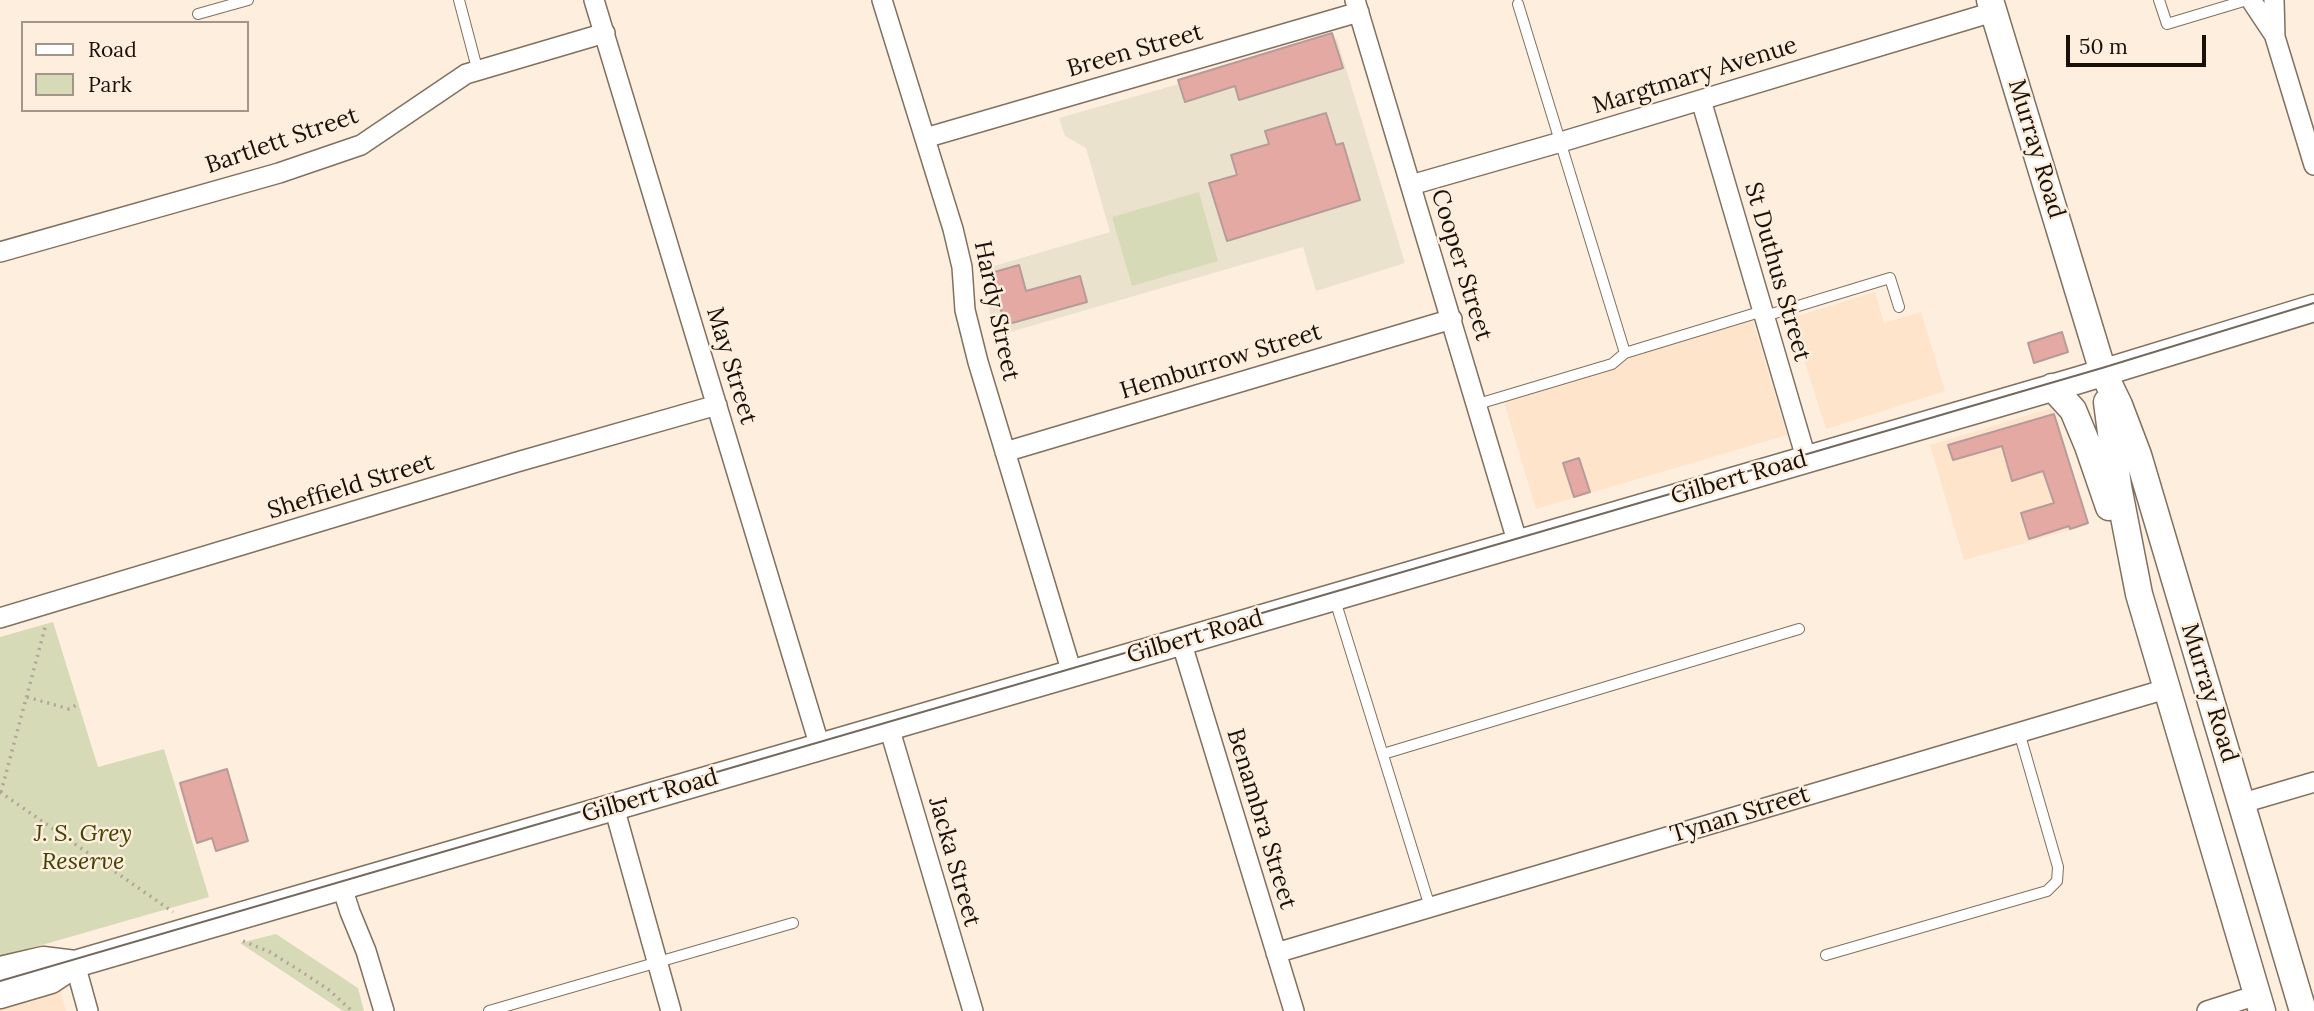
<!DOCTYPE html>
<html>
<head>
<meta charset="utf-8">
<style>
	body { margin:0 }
	#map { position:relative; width:2314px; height:1011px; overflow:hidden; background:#fdeede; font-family:Lora,serif }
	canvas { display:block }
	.legend { position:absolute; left:21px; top:21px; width:228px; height:91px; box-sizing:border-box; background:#fdeede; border:2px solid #a19689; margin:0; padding:9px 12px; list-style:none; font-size:21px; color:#17110a }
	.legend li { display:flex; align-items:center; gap:14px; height:35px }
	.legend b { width:35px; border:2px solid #a19689 }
	.scale { position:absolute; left:2066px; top:35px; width:140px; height:32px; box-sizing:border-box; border:4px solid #17110a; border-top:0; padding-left:9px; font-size:21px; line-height:24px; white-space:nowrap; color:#17110a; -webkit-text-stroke:5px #fdeede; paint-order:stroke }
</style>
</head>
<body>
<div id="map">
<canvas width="2314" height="1011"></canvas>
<ul class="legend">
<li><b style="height:9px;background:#fff"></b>Road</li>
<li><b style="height:19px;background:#d7dab7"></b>Park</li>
</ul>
<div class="scale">50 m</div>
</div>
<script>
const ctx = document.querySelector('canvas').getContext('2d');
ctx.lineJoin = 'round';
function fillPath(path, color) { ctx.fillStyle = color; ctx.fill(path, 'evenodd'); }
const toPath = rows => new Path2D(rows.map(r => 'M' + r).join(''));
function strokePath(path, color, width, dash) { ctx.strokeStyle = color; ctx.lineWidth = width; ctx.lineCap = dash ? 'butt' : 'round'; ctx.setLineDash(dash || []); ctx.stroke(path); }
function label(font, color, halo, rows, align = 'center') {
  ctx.font = font + ' Lora,serif'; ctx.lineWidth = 5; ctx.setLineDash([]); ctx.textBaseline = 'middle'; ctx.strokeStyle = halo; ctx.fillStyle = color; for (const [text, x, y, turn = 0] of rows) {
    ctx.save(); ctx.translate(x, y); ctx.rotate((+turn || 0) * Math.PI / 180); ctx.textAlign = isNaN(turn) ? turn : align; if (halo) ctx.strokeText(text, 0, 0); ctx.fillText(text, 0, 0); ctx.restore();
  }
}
fillPath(toPath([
	[1875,292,1884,323,1921,312,1945,391,1826,429,1791,318],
	[1750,312,1787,435,1536,509,1504,402,1571,383,1568,372,1661,347],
	[2052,408,2088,525,1964,560,1930,445],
	[59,986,66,1011,0,1011,0,1003]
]), '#fde4cb');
fillPath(toPath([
	[1337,39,1405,263,1316,291,1303,247,993,337,984,269,1110,232,1086,148,1065,136,1059,118]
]), '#ebe2cd');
fillPath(toPath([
	[1199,192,1218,261,1132,286,1112,217],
	[53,622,98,767,164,749,209,897,0,957,0,637],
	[276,934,358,988,364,1011,343,1011,240,943]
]), '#d7dab7');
const building = toPath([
	[1332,33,1343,68,1239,100,1235,86,1185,102,1178,80,1332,33],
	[1326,113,1336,145,1343,143,1360,200,1227,241,1209,183,1237,175,1231,155,1269,144,1265,131,1326,113],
	[1019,265,1026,291,1080,276,1087,302,1005,325,991,273,1019,265],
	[2062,332,2068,352,2034,363,2028,343,2062,332],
	[2054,414,2088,523,2070,529,2069,526,2029,539,2021,513,2054,503,2043,471,2012,481,2002,446,1953,460,1948,445,2054,414],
	[1579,458,1590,492,1574,497,1563,463,1579,458],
	[227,769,248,841,216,851,212,838,197,843,180,783,227,769]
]);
fillPath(building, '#e5a9a4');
strokePath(building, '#b79b99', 2);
const lane = toPath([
	[459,0,478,72],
	[2159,0,2167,24,2247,0],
	[1518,4,1625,353],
	[198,14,248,0],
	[1765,316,1890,278,1899,307],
	[1478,404,1612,364,1625,353,1763,311],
	[1334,597,1430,907],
	[1383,754,1799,629],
	[1826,955,2047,891,2057,881,2058,867,2019,732],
	[489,1011,793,923]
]);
const street = toPath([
	[594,0,820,747],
	[882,0,953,229,962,267,965,310,978,362,1072,673],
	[1355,0,1518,544],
	[2251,0,2275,36],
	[2274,0,2275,37,2314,165],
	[1701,100,1806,458],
	[925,138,1359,12],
	[1411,185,1561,142,1993,12],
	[0,252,279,173,361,145,466,74,605,33],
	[1005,452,1452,319],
	[0,618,517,462,717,405],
	[1181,641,1294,1011],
	[889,727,973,1011],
	[2243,803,2314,782],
	[614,807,671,1011],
	[342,887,350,912,366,951,384,1011],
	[1276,953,2166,689],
	[75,964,88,1011],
	[2207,1011,2257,995]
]);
const secondary = toPath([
	[1990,0,2103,372,2119,405,2138,455,2303,1011],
	[2052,387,2073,410,2088,446,2109,507],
	[2107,402,2118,486,2139,594,2262,1011],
	[0,970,43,960,75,964],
	[0,995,51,980,75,964,2079,380,2314,308]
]);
strokePath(lane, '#81705f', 12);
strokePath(street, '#81705f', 22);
strokePath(secondary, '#81705f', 29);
strokePath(toPath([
	[27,697,69,709,78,704],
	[0,792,173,912],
	[1,792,46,624],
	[243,941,270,952,302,972,329,990,352,1011]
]), '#b1a598', 3.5, [2, 5]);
strokePath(lane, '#fff', 10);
strokePath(street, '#fff', 19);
strokePath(secondary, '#fff', 26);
strokePath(toPath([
	[0,981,2102,368,2314,303]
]), '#72685e', 2);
label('24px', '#17110a', '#fdeede', [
	["Breen Street",1135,51,-16],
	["Margtmary Avenue",1695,76,-17],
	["Bartlett Street",282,141,-19],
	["Murray Road",2036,149,73],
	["Cooper Street",1461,265,73],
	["St Duthus Street",1777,272,74],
	["Hardy Street",996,311,78],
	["Hemburrow Street",1221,362,-17],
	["May Street",731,366,73],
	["Gilbert Road",1739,478,-16],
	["Sheffield Street",351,487,-17],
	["Gilbert Road",1195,637,-16],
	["Murray Road",2209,693,73],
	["Gilbert Road",650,796,-16],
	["Tynan Street",1740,815,-17],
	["Benambra Street",1261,819,73],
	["Jacka Street",954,862,74]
]);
label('italic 24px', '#434402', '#fdeede', [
	["J. S. Grey",83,834],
	["Reserve",83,862]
]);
</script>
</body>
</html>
